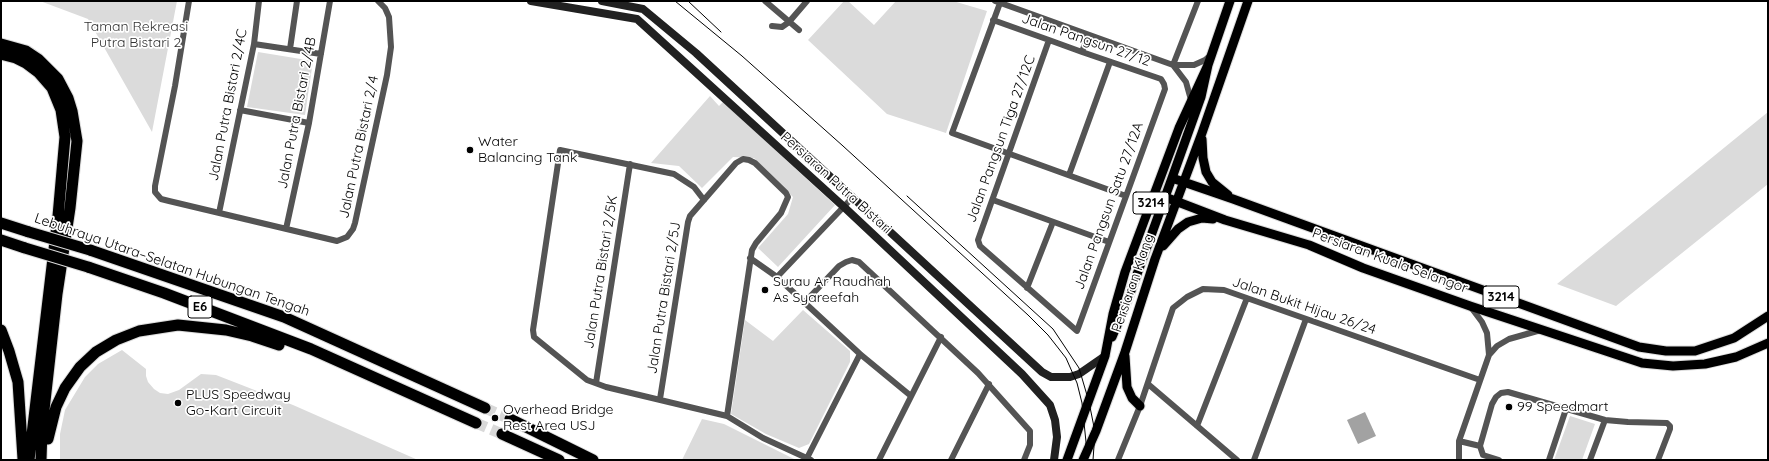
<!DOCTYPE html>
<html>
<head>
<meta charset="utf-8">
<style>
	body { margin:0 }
	#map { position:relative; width:1769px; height:461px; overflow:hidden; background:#fff; font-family:Quicksand,sans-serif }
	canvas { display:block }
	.frame { position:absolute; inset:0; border:2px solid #000; pointer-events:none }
</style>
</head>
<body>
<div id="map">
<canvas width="1769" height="461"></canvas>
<div class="frame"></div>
</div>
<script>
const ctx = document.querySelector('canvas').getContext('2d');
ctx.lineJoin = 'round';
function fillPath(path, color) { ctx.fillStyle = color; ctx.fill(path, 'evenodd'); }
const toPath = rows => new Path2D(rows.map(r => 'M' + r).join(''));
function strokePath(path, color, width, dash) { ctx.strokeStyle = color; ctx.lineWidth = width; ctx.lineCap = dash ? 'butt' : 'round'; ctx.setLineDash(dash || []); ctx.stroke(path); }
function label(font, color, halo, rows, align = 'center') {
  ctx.font = font + ' Quicksand,sans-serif'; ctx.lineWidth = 3.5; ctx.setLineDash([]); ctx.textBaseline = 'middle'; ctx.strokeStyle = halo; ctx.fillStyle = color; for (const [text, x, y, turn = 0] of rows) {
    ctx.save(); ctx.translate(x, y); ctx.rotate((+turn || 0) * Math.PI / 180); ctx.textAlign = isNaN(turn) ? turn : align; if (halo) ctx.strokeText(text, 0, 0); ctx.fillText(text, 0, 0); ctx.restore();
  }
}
fillPath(toPath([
	[40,1,177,1,152,132,88,19],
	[844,1,848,1,874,25,896,1,953,1,987,11,946,133,887,114,808,40],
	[258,52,313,61,305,115,247,107],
	[710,96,719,106,723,102,835,205,778,267,758,248,788,214,793,197,754,158,733,157,702,188,679,166,651,163],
	[1768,112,1768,184,1616,306,1557,284],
	[803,310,850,351,850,362,809,444,799,448,766,434,731,414,745,320,773,341],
	[122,350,146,369,146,376,148,382,154,389,160,393,168,394,179,390,201,374,216,375,293,405,418,460,60,460,60,434,65,410,85,377,98,364],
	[1570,416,1595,424,1582,460,1554,460],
	[702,419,724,424,796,460,682,460]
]), '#dbdbdb');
fillPath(toPath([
	[1365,412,1376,436,1358,444,1347,420]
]), '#a2a2a2');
strokePath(toPath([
	[485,408,510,419],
	[476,423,502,434]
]), '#d9d9d9', 11, [11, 5.5]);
const primary = toPath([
	[1202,139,1203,158,1206,172,1212,182,1228,195],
	[1172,178,1233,199,1639,347,1666,351,1695,351,1734,338,1768,316],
	[1165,197,1225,220,1309,245,1363,268,1470,306,1642,363,1673,366,1705,364,1736,357,1768,343],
	[1163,246,1178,229,1188,222,1202,218,1213,219],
	[1112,337,1128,299,1172,178,1201,97,1208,65,1230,1],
	[1125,356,1127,387,1132,398,1140,406],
	[1067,460,1105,356,1113,314,1125,272,1179,128,1208,65],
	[1083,460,1096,431,1125,352,1155,259,1202,133,1248,1]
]);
const motorway = toPath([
	[1,44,26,51,38,59,58,79,68,98,72,111,77,141,70,208,57,294,42,428,41,460],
	[1,54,16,58,26,63,38,72,52,88,61,110,65,137,58,216,29,460],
	[1,223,29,232],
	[1,240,25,248],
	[90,250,284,317,485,408],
	[88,267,164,293,311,349,476,423],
	[1,330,9,351,18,382,23,459],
	[510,419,593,460],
	[502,434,559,460],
	[48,439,56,407,65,388,80,367,96,352,116,340,139,331,178,325,226,330,252,336,279,345]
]);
strokePath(primary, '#dbdbdb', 11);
strokePath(motorway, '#dbdbdb', 13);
strokePath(toPath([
	[189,1,175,86,155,186,155,192,161,199,169,201,337,241,347,237,353,229,355,223,387,75,391,47,389,17,385,8,378,1],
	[765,1,799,30],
	[995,1,1173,65,1194,65,1205,60,1211,55],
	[1000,3,952,133,1126,196],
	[993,20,1049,40,1082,52,1161,79,1164,84,1165,89,1077,331,980,246,978,240,1049,40],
	[772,26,782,27,789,22,807,1],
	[254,44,321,54],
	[290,49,297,1],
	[1082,52,1088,35],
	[1173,65,1198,1],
	[1173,65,1186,82,1191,100],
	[240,110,309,123],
	[1069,175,1110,62],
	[704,200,694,187,674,174,560,150,533,330,534,337,587,380,606,387,727,416,763,438,811,460],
	[993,200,1109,242],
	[219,213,254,44,259,1],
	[286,229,309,123,330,1],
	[750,258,777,277,860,354,911,396],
	[777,277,852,198],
	[1027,288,1053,222],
	[804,303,839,266,846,262,852,260,859,262,978,373,1030,431,1030,445,1024,460],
	[1489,355,1497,346,1509,339,1541,330],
	[596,383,630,164],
	[1148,384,1237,460],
	[660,399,688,222,690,216,736,163,743,159,749,160,755,163,786,193,788,197,781,213,756,243,752,250,727,416],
	[1197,426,1247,298],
	[1459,441,1480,446],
	[1480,446,1492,404,1496,397,1501,393,1508,392,1605,420,1628,422,1667,423,1670,426,1670,429,1658,460],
	[1480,446,1483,455,1499,460],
	[807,458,860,354],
	[879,460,941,337],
	[951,460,989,384],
	[1118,460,1140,406,1173,308,1187,297,1203,289,1224,290,1480,380],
	[1254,460,1306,319],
	[1459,460,1459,441,1489,355,1487,333,1482,322,1470,306],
	[1549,460,1566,409],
	[1590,460,1605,420]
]), '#545454', 6);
strokePath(toPath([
	[531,1,637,19,844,207,1022,374,1050,405,1055,420,1057,437,1054,460],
	[602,1,643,9,696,53,1042,372,1051,377,1070,377,1079,374,1105,356]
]), '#212121', 8);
strokePath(primary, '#000', 9);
strokePath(motorway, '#000', 11);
strokePath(toPath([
	[675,1,742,56,843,146,1028,315,1048,335,1066,358,1077,383,1082,403,1086,442,1085,460],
	[688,1,721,32],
	[907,196,1053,329,1079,368,1089,402,1095,432,1093,460]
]), '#000', 1);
const motorwayBridge = toPath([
	[29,232,90,250],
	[25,248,88,267]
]);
strokePath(motorwayBridge, '#dbdbdb', 13, []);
strokePath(motorwayBridge, '#000', 11);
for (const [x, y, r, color] of [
	[470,150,4,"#000"],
	[765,290,4,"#000"],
	[178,403,4,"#000"],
	[1509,407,4,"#000"],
	[495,418,4,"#000"]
]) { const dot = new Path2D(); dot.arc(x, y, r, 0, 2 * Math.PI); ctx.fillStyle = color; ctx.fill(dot); strokePath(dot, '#fff', 1.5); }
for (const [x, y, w] of [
	[1151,203,36],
	[1501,297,36],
	[200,307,24]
]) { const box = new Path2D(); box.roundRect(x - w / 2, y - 11, w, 22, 3); ctx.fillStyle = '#fff'; ctx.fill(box); strokePath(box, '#000', 1); }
label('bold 13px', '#000', null, [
	["3214",1151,203],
	["3214",1501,297],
	["E6",200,307]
]);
label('14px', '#323232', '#fff', [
	["Taman Rekreasi",136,27],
	["Putra Bistari 2",136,43]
]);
label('14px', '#000', '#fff', [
	["Jalan Pangsun 27/12",1086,40,19],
	["Jalan Putra Bistari 2/4C",228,105,-79],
	["Jalan Putra Bistari 2/4B",297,113,-79],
	["Jalan Pangsun Tiga 27/12C",1001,139,-70],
	["Jalan Putra Bistari 2/4",359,147,-78],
	["Persiaran Putra Bistari",836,183,42],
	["Jalan Pangsun Satu 27/12A",1109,206,-70],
	["Persiaran Kuala Selangor",1390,261,20],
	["Lebuhraya Utara–Selatan Hubungan Tengah",172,265,19],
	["Jalan Putra Bistari 2/5K",601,272,-81],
	["Persiaran Klang",1133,283,-71],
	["Jalan Putra Bistari 2/5J",664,298,-81],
	["Jalan Bukit Hijau 26/24",1304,306,19]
]);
label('14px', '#000', '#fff', [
	["Water",478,142],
	["Balancing Tank",478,158],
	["Surau Ar Raudhah",773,282],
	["As Syareefah",773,298],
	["PLUS Speedway",186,395],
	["Go-Kart Circuit",186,411],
	["99 Speedmart",1517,407],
	["Overhead Bridge",503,410],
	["Rest Area USJ",503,426]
], 'left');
</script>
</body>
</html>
